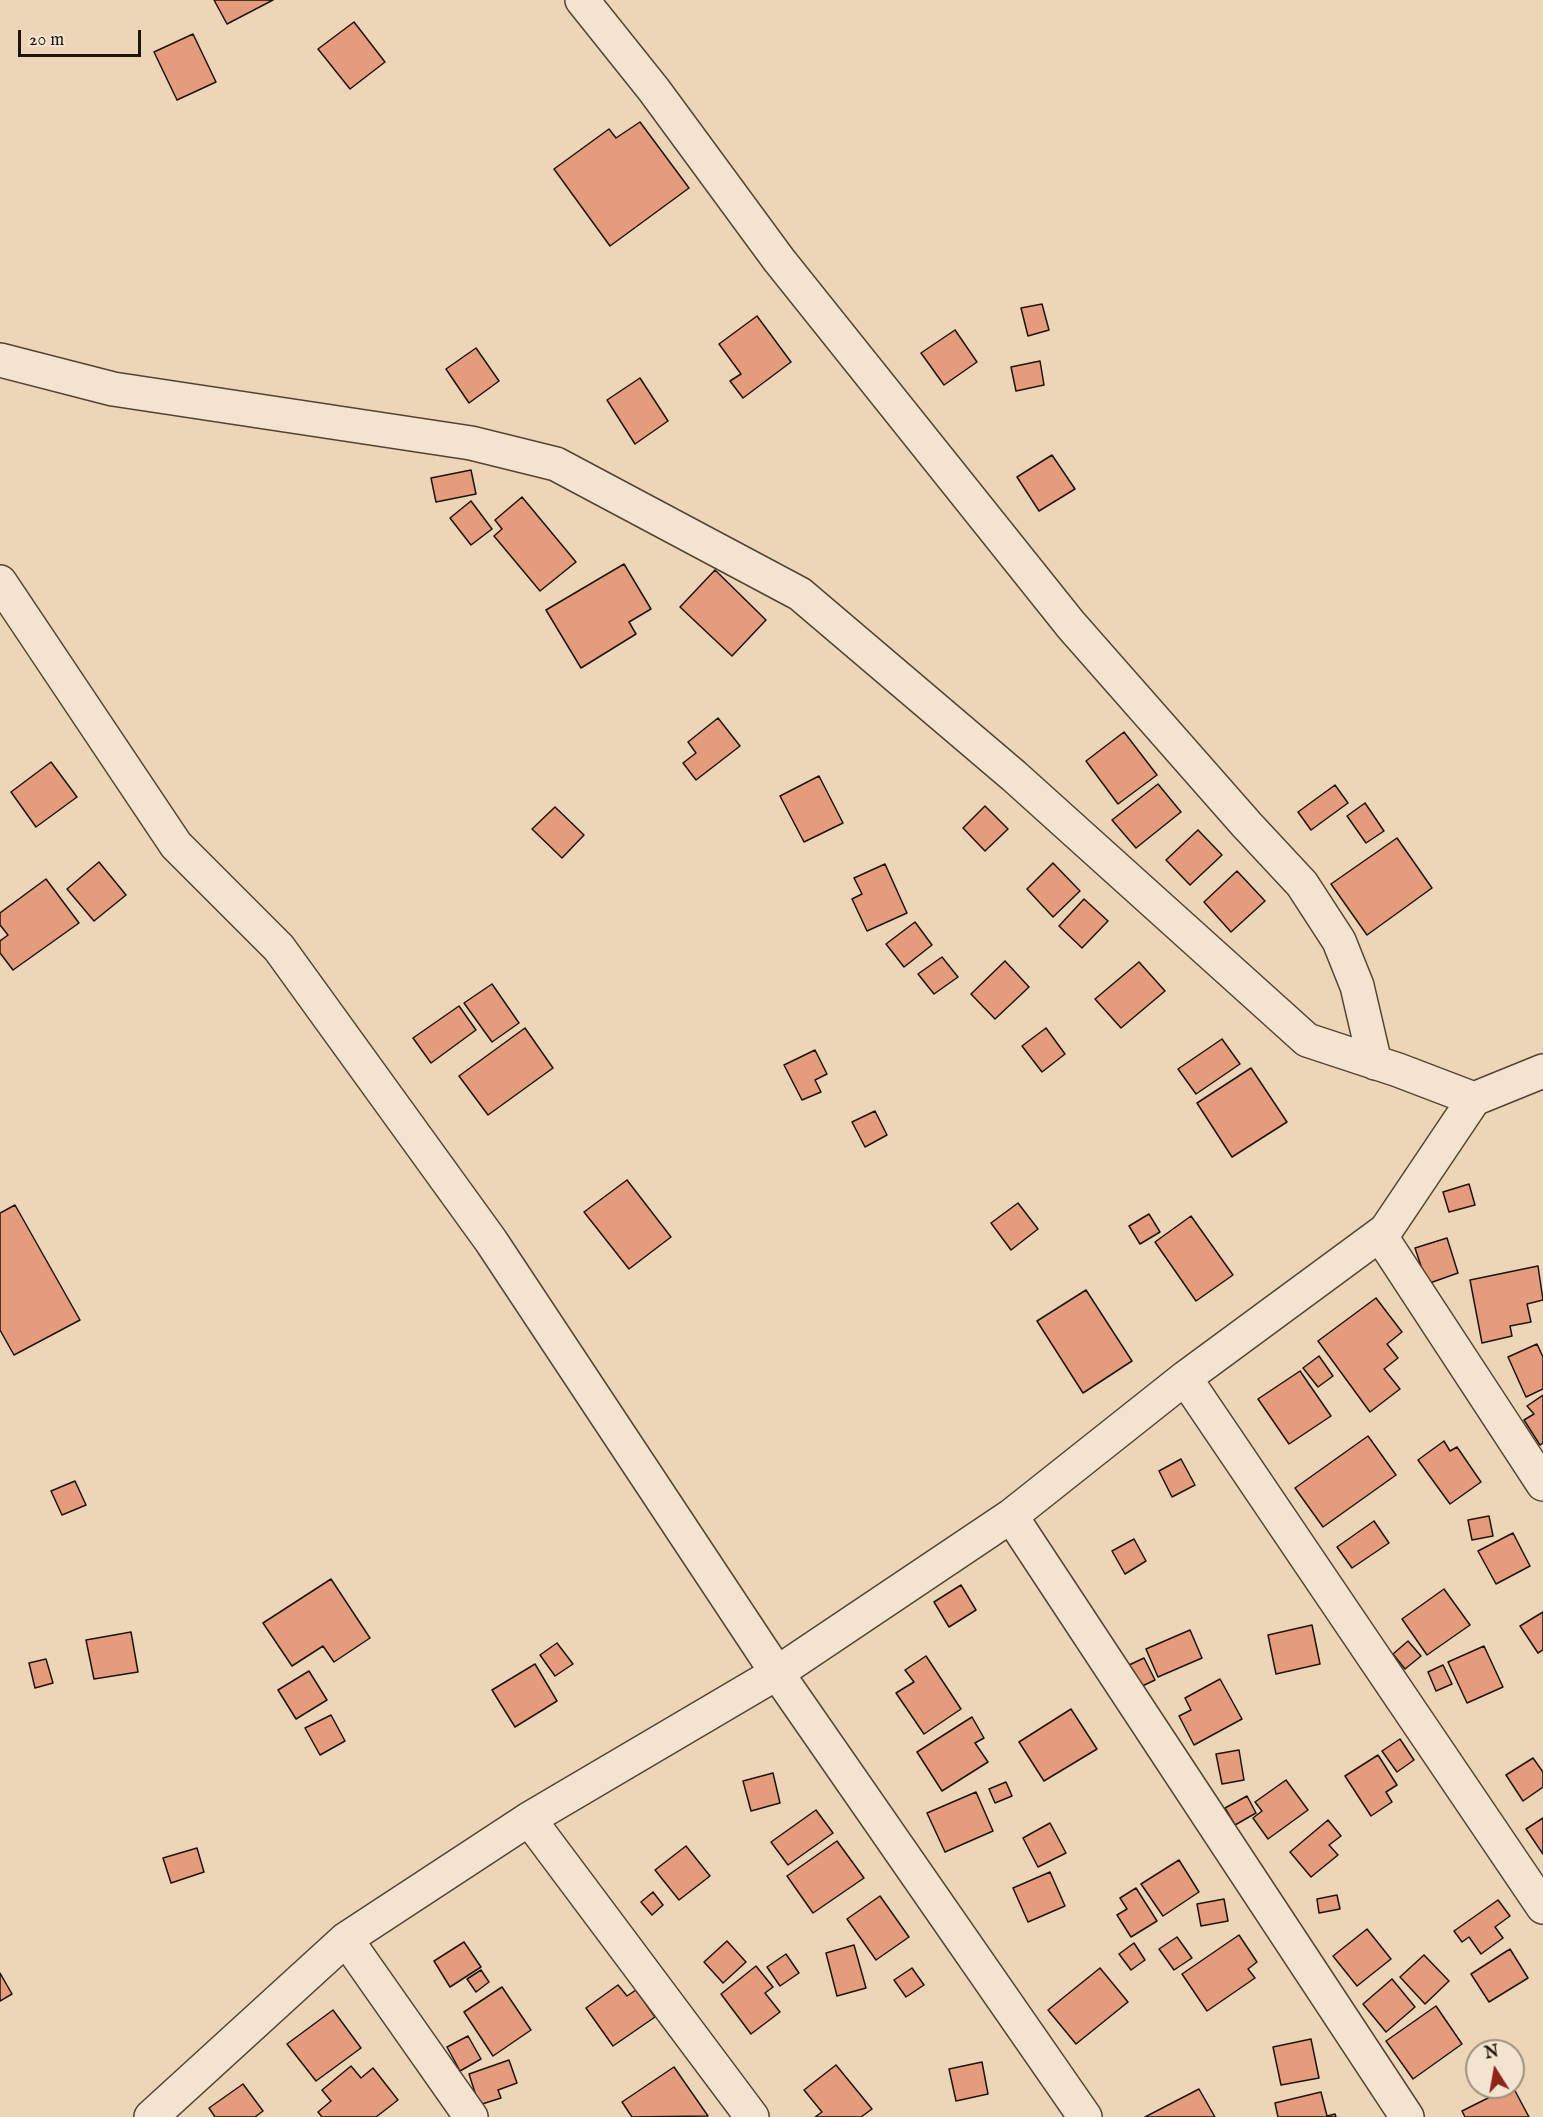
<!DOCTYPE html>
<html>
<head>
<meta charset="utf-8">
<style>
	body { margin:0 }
	#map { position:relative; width:1543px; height:2117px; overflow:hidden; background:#edd6b7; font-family:"IM FELL English",serif }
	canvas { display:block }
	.north { position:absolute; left:1465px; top:2039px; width:60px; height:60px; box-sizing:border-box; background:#f3e4d0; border:2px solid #9e9181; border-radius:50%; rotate:349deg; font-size:16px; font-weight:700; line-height:24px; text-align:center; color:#1f140a }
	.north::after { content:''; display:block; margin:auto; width:21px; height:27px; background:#8f2418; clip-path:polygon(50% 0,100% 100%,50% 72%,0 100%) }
	.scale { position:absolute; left:18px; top:30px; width:123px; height:27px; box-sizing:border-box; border:3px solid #1f140a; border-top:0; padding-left:8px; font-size:18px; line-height:21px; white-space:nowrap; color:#1f140a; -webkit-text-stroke:4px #f3e4d0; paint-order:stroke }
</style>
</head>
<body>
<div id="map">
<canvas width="1543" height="2117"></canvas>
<div class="north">N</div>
<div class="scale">20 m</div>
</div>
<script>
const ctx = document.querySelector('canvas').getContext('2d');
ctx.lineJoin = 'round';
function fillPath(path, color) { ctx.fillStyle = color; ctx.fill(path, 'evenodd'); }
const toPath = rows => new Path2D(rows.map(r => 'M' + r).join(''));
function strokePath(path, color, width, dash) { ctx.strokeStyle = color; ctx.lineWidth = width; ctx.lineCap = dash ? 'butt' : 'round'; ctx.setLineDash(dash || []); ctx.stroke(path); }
const building = toPath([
	[214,0,273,0,227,24,214,0],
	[354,22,385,62,350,89,318,49,354,22],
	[193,34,216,82,177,100,154,52,193,34],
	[640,122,689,188,610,246,554,169,609,129,616,138,640,122],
	[1042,304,1049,330,1028,336,1021,308,1042,304],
	[757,316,791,362,743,398,730,381,741,374,719,344,757,316],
	[955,330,977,362,944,385,921,353,955,330],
	[476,348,499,381,469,403,446,369,476,348],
	[1040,361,1044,385,1016,391,1011,367,1040,361],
	[640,378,668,421,635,444,607,400,640,378],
	[1052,455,1075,489,1039,511,1017,477,1052,455],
	[471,470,476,494,436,502,431,478,471,470],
	[522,497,576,562,540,591,494,536,502,529,495,520,522,497],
	[471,501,492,529,471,545,450,518,471,501],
	[624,564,651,609,629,622,636,634,581,668,546,610,624,564],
	[715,570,766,620,732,656,680,607,715,570],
	[718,718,740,746,696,780,683,763,696,753,688,742,718,718],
	[1124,732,1157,775,1118,804,1086,761,1124,732],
	[51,762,77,797,36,827,11,792,51,762],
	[819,776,843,823,804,842,780,796,819,776],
	[1158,784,1181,812,1136,848,1112,820,1158,784],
	[1335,785,1348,803,1311,830,1298,812,1335,785],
	[1365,803,1384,831,1366,843,1347,816,1365,803],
	[985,806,1008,829,985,851,963,828,985,806],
	[555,807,584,835,562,858,532,829,555,807],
	[1198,830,1222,855,1190,885,1166,860,1198,830],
	[1397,838,1432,888,1367,935,1331,884,1397,838],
	[99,862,126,895,94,921,67,889,99,862],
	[1053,863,1080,891,1053,917,1027,889,1053,863],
	[885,864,907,913,867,931,852,899,862,894,854,878,885,864],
	[1237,871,1265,901,1231,932,1204,902,1237,871],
	[46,879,79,923,13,970,0,953,0,941,8,935,0,925,0,913,46,879],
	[1084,899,1108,921,1082,948,1059,926,1084,899],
	[915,922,932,945,904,967,886,944,915,922],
	[942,957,958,977,934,994,918,974,942,957],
	[1005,961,1029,987,995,1019,971,994,1005,961],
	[1139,962,1165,991,1121,1028,1095,999,1139,962],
	[492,984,519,1023,492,1042,464,1003,492,984],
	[459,1006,476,1030,431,1063,413,1038,459,1006],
	[525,1028,553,1068,488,1115,459,1076,525,1028],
	[1046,1028,1065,1054,1042,1072,1022,1046,1046,1028],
	[1222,1039,1240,1064,1196,1094,1178,1069,1222,1039],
	[815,1050,827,1074,815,1080,821,1092,802,1100,784,1065,815,1050],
	[1251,1068,1287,1122,1232,1157,1197,1103,1251,1068],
	[875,1111,887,1135,865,1147,852,1122,875,1111],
	[627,1180,671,1237,629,1269,584,1212,627,1180],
	[1469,1184,1475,1205,1449,1212,1443,1192,1469,1184],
	[1018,1203,1038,1229,1011,1250,991,1223,1018,1203],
	[15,1205,80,1320,14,1355,0,1330,0,1213,15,1205],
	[1149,1214,1160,1232,1140,1244,1129,1226,1149,1214],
	[1191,1216,1233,1275,1196,1301,1155,1242,1191,1216],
	[1447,1238,1458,1273,1427,1284,1415,1248,1447,1238],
	[1538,1266,1543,1300,1527,1304,1531,1322,1510,1326,1512,1336,1482,1343,1470,1280,1538,1266],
	[1086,1290,1132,1361,1083,1393,1037,1321,1086,1290],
	[1376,1298,1402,1332,1387,1344,1398,1358,1384,1369,1400,1389,1370,1412,1318,1341,1376,1298],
	[1537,1344,1543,1357,1543,1389,1526,1397,1508,1357,1537,1344],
	[1319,1356,1333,1376,1318,1387,1303,1368,1319,1356],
	[1300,1371,1331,1416,1289,1444,1258,1399,1300,1371],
	[1543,1395,1543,1443,1540,1445,1524,1420,1534,1414,1527,1406,1543,1395],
	[1368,1436,1396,1475,1323,1527,1295,1488,1368,1436],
	[1444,1441,1450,1451,1457,1447,1481,1482,1450,1504,1418,1460,1444,1441],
	[1181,1459,1195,1485,1172,1497,1159,1471,1181,1459],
	[75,1481,86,1505,62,1515,51,1491,75,1481],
	[1489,1516,1493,1536,1472,1540,1468,1520,1489,1516],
	[1374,1521,1389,1543,1352,1568,1337,1547,1374,1521],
	[1513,1533,1530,1566,1496,1584,1478,1551,1513,1533],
	[1134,1539,1146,1561,1125,1574,1112,1551,1134,1539],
	[331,1579,370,1638,334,1662,323,1646,292,1666,263,1623,331,1579],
	[961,1585,976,1610,949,1627,934,1602,961,1585],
	[1444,1589,1470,1625,1427,1655,1402,1619,1444,1589],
	[1543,1612,1543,1650,1538,1653,1520,1626,1543,1612],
	[1312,1625,1320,1664,1276,1674,1268,1635,1312,1625],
	[1190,1630,1202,1658,1158,1677,1146,1649,1190,1630],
	[131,1632,138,1672,94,1679,86,1640,131,1632],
	[1408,1641,1421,1656,1405,1669,1393,1654,1408,1641],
	[557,1643,573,1664,555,1676,540,1655,557,1643],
	[1484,1646,1503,1687,1467,1703,1448,1662,1484,1646],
	[926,1656,961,1709,924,1734,896,1693,914,1682,905,1670,926,1656],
	[1144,1658,1155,1680,1138,1688,1127,1666,1144,1658],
	[46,1659,53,1683,35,1688,29,1663,46,1659],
	[535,1664,557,1701,515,1727,492,1690,535,1664],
	[1443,1665,1452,1684,1436,1691,1428,1672,1443,1665],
	[309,1671,327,1700,296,1719,278,1690,309,1671],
	[1220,1679,1242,1719,1194,1745,1179,1716,1191,1710,1185,1698,1220,1679],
	[1071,1709,1097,1749,1044,1781,1019,1742,1071,1709],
	[331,1715,345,1741,320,1755,305,1728,331,1715],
	[972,1717,984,1738,975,1743,988,1762,942,1791,917,1752,972,1717],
	[1400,1739,1414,1760,1397,1772,1382,1751,1400,1739],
	[1239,1750,1244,1780,1222,1784,1216,1754,1239,1750],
	[1378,1755,1397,1785,1386,1792,1392,1802,1371,1816,1345,1776,1378,1755],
	[1533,1758,1543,1772,1543,1787,1523,1801,1506,1775,1533,1758],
	[773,1773,780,1803,751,1811,743,1781,773,1773],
	[1286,1780,1308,1810,1268,1839,1253,1818,1262,1811,1255,1802,1286,1780],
	[1006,1782,1012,1796,995,1803,989,1789,1006,1782],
	[976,1792,993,1831,945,1852,927,1813,976,1792],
	[1247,1796,1256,1813,1235,1825,1225,1808,1247,1796],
	[816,1810,833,1833,788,1865,771,1842,816,1810],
	[1543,1818,1543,1854,1526,1829,1543,1818],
	[1328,1820,1341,1836,1329,1845,1338,1855,1311,1877,1290,1852,1328,1820],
	[1050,1823,1066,1853,1038,1867,1023,1838,1050,1823],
	[837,1841,864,1878,813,1913,787,1876,837,1841],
	[686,1846,710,1876,679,1900,655,1870,686,1846],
	[197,1848,204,1872,171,1883,163,1858,197,1848],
	[1179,1860,1199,1892,1163,1916,1141,1884,1179,1860],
	[1050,1872,1065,1906,1028,1922,1013,1888,1050,1872],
	[1136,1888,1157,1921,1131,1937,1117,1915,1127,1909,1120,1898,1136,1888],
	[653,1892,663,1905,652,1915,641,1902,653,1892],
	[1337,1895,1340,1909,1319,1913,1317,1899,1337,1895],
	[880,1896,909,1937,876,1960,847,1919,880,1896],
	[1224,1899,1228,1921,1201,1926,1197,1904,1224,1899],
	[1498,1900,1510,1916,1495,1927,1503,1938,1481,1954,1469,1937,1462,1942,1454,1931,1498,1900],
	[1367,1929,1391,1959,1357,1986,1333,1956,1367,1929],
	[1239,1935,1257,1962,1248,1969,1255,1978,1207,2011,1182,1974,1239,1935],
	[1177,1937,1192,1958,1174,1970,1159,1949,1177,1937],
	[727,1941,746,1962,723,1983,704,1962,727,1941],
	[464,1942,481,1967,450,1987,434,1961,464,1942],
	[1134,1943,1145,1960,1131,1970,1119,1954,1134,1943],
	[854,1945,866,1988,837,1996,826,1953,854,1945],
	[1510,1949,1528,1978,1489,2002,1471,1974,1510,1949],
	[786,1954,799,1973,780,1986,767,1967,786,1954],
	[1424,1955,1449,1981,1425,2004,1400,1977,1424,1955],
	[756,1966,773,1987,765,1993,780,2012,751,2034,721,1994,756,1966],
	[912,1968,924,1985,906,1997,894,1980,912,1968],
	[1100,1968,1128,2002,1076,2044,1048,2010,1100,1968],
	[481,1970,489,1982,476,1992,467,1979,481,1970],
	[0,1973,12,1994,0,2001,0,1973],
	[1392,1979,1415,2007,1386,2032,1363,2004,1392,1979],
	[618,1985,627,1996,636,1990,655,2017,613,2046,586,2008,618,1985],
	[502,1987,531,2030,493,2056,464,2012,502,1987],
	[1436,2006,1462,2044,1413,2079,1386,2041,1436,2006],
	[333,2010,361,2048,316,2081,287,2044,333,2010],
	[468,2036,481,2059,460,2071,447,2047,468,2036],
	[1311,2039,1319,2078,1281,2085,1273,2047,1311,2039],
	[509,2060,517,2083,498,2090,501,2098,479,2105,469,2074,509,2060],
	[982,2062,988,2094,956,2101,949,2069,982,2062],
	[836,2065,872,2109,861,2117,815,2117,822,2112,804,2090,836,2065],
	[351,2066,361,2078,373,2068,398,2100,376,2117,322,2117,318,2112,331,2101,322,2090,351,2066],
	[674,2067,708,2116,632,2117,622,2102,674,2067],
	[243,2084,263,2111,255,2117,215,2117,209,2108,243,2084],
	[1510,2087,1513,2087,1529,2117,1465,2117,1462,2111,1510,2087],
	[1199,2089,1215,2117,1145,2117,1199,2089],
	[1321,2092,1327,2116,1335,2114,1336,2117,1278,2117,1275,2103,1321,2092]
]);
fillPath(building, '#e49c7d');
strokePath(building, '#1f140a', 1.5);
const minor = toPath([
	[582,0,654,90,779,260,1071,625,1247,825,1302,884,1339,941,1357,986,1375,1063],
	[0,360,113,389,471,443,556,464,800,594,1014,776,1307,1040,1398,1070,1474,1099],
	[0,582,176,845,279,948,491,1241,777,1673,1085,2117],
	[1380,1235,1543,1484],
	[1185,1378,1543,1907],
	[1011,1516,1407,2117],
	[529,1819,752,2117],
	[346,1939,471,2117],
	[151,2117,346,1939,529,1819,777,1673,1011,1516,1185,1378,1386,1230,1474,1099,1543,1071]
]);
strokePath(minor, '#524435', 36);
strokePath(minor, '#f3e4d0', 33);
</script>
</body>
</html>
